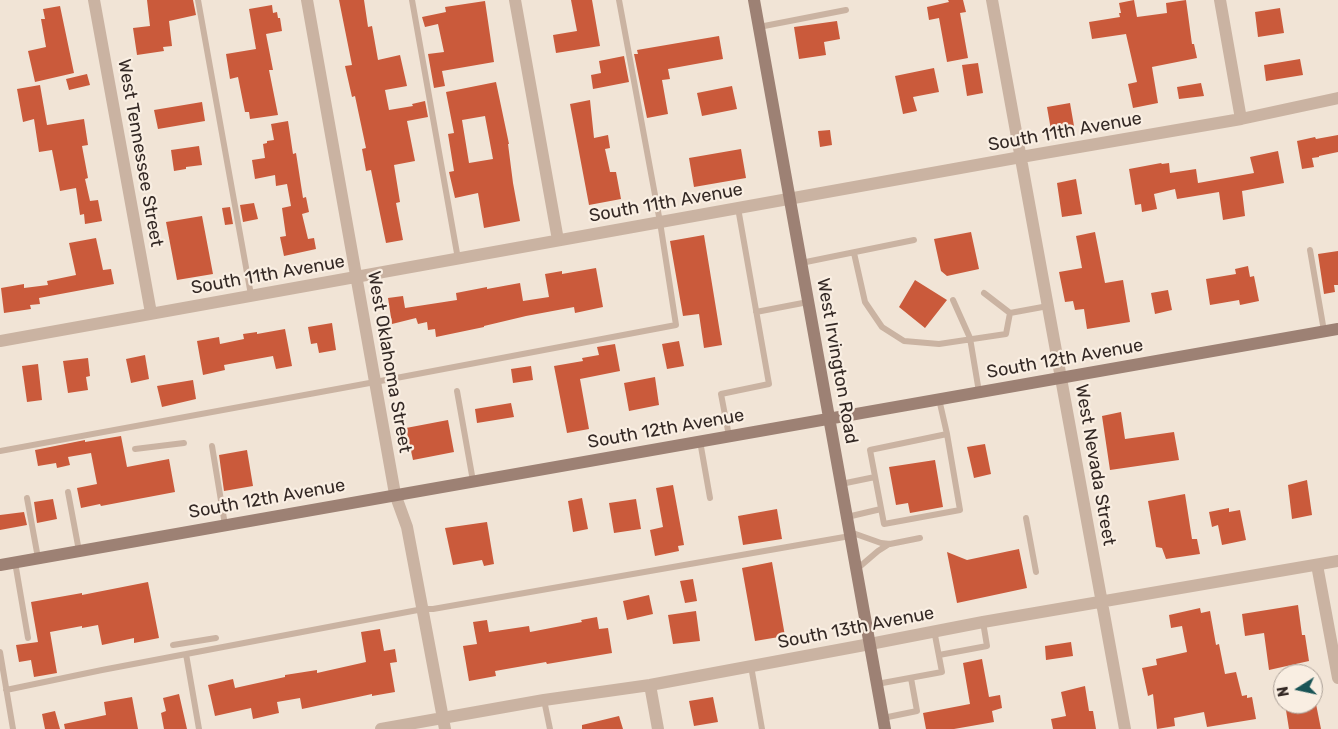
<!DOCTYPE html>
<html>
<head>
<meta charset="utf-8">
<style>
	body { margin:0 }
	#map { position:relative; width:1338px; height:729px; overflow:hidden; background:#f1e4d6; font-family:Rubik,sans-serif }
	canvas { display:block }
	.north { position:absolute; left:1273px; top:664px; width:50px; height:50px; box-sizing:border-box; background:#f9eee2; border:1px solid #aa9f96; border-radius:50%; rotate:260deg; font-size:14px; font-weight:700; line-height:20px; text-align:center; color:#342925 }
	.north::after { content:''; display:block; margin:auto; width:18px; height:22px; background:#195456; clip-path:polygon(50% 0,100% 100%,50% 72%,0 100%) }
</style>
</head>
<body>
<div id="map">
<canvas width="1338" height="729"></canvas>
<div class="north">N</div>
</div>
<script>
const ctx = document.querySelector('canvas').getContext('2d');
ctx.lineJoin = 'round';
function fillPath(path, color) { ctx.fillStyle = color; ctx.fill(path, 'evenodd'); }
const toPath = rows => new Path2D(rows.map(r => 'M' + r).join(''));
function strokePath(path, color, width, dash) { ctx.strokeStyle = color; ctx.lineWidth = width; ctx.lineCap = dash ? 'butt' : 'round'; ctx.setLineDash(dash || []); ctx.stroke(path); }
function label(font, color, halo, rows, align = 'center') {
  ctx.font = font + ' Rubik,sans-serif'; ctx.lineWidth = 4.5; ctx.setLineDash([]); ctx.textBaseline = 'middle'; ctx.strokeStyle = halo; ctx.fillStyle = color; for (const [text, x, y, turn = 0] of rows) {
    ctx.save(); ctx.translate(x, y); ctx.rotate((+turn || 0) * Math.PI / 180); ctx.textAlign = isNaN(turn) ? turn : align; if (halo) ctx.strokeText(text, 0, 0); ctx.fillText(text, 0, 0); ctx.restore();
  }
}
fillPath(toPath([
	[147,0,193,0,196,15,169,21,172,46,163,47,164,51,137,55,133,28,150,26],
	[339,0,364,0,368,27,372,26,378,60,400,55,407,86,385,90,389,110,413,106,412,104,425,101,428,117,407,121,415,161,394,165,400,202,396,203,403,240,386,243,371,170,366,171,362,149,366,148,355,96,352,97,345,66,352,65],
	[571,0,592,0,600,46,556,53,553,35,577,31],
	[948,0,963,0,966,12,960,13,968,58,947,62,939,18,929,20,927,7,949,2],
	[1134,0,1137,17,1167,13,1166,3,1186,0,1192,44,1194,44,1197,58,1152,67,1158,103,1133,108,1128,84,1137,82,1126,34,1092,39,1089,22,1120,17,1119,13,1121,13,1119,3],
	[485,1,494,62,442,71,445,86,434,88,428,54,444,52,438,24,425,27,422,17,446,12,445,7],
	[272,5,273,13,277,12,278,18,280,18,282,31,266,34,273,70,269,70,278,115,250,119,249,112,245,112,238,77,230,79,226,54,256,49,249,9],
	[60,6,74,73,35,82,28,51,46,47,41,19,45,19,43,9],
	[1280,8,1284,33,1258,37,1255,12],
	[837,21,840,39,824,42,826,55,799,59,794,27],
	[719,36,723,59,668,69,670,79,662,80,668,114,647,118,634,54,638,54,637,50],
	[624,56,629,82,593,89,591,75,601,73,599,61],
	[1300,59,1303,75,1266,81,1264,65],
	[978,63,983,93,967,96,962,65],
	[934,68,939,92,913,97,917,111,903,114,895,76],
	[87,74,90,85,69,90,66,79],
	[496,82,509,144,508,144,513,183,520,221,484,228,478,193,455,198,449,172,454,171,448,134,454,133,446,92],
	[485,116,493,159,469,163,462,120],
	[1201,83,1204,96,1179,99,1177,87],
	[40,85,47,125,84,119,88,145,82,146,88,178,85,179,90,201,98,200,102,221,85,224,84,214,80,215,76,188,60,191,52,150,39,152,34,119,23,122,17,89],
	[732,86,737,109,702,116,697,93],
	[590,100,594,138,608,135,610,148,605,149,610,172,616,172,621,199,589,205,570,104],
	[202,102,205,121,158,129,154,110],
	[1070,103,1074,126,1051,130,1047,107],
	[288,121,293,154,296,153,303,198,306,197,309,212,302,214,308,239,314,238,316,249,284,256,280,237,286,236,282,208,291,206,287,184,276,186,275,175,255,179,252,160,265,158,263,144,267,143,267,141,274,140,271,124],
	[830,130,832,145,820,147,818,131],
	[1338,135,1338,152,1319,156,1319,157,1312,158,1314,167,1302,169,1297,141,1315,137,1316,139],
	[199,146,202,165,186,167,186,169,174,171,171,150],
	[741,149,746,178,694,187,689,158],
	[1278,151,1284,183,1242,191,1245,216,1223,220,1219,192,1177,199,1175,189,1154,194,1157,209,1142,212,1141,204,1135,205,1129,169,1161,163,1162,164,1169,163,1170,173,1196,169,1198,183,1254,173,1250,157],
	[1076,179,1082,214,1062,217,1057,183],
	[254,203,258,219,243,222,240,205],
	[230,207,233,224,225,225,222,208],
	[202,216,213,274,177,280,166,222],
	[971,232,979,269,947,276,941,271,934,239],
	[1095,232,1105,283,1123,280,1130,322,1087,329,1084,309,1075,310,1073,301,1065,302,1059,272,1082,268,1076,236],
	[704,235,722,345,704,348,699,314,683,316,670,241],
	[96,238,103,270,111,269,114,284,39,298,40,304,30,305,31,309,4,313,1,288,24,284,24,288,48,285,47,281,76,275,69,243],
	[1338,251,1338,285,1334,285,1335,292,1324,294,1318,254],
	[1248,266,1250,277,1254,276,1259,301,1240,305,1239,300,1210,305,1206,279,1236,274,1235,269],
	[596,268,603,307,575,313,574,307,526,316,484,326,484,327,436,337,435,329,428,330,427,322,418,324,416,318,392,324,388,298,403,296,405,308,457,300,456,293,487,287,487,289,520,283,523,301,549,297,545,274,562,271,562,274],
	[915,280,947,300,925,328,899,307],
	[1168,290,1172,310,1155,314,1151,293],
	[332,323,336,350,319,353,317,343,311,344,308,327],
	[285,329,292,366,276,369,273,356,224,365,225,370,203,375,197,341,219,337,220,344,244,339,243,334,257,332,257,334],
	[679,341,684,366,667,369,662,344],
	[615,344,620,371,580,379,589,429,567,433,554,366,583,361,582,358,599,355,597,347],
	[145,355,149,379,131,383,126,359],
	[88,358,90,376,86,377,88,390,68,393,63,361],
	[38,364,42,400,27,402,22,366],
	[531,366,533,380,513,383,511,369],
	[655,377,659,405,629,411,624,383],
	[193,380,196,399,162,407,157,386],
	[511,403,514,417,477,423,475,409],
	[1121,412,1125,439,1174,432,1179,460,1110,470,1102,416],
	[448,420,454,452,413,460,406,428],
	[121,436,127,467,169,459,175,492,101,506,100,504,81,508,77,488,97,484,91,453,68,457,70,465,57,468,56,463,38,466,35,450,85,440,85,442],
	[985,444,991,474,974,478,967,447],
	[247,450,253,486,224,491,219,455],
	[935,460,943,507,910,513,908,503,896,505,889,467],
	[1307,480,1312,515,1292,519,1288,485],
	[673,485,684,545,678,546,679,551,655,556,650,530,663,527,656,488],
	[1185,494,1192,539,1197,539,1200,554,1166,559,1162,548,1156,547,1148,501],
	[582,498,588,529,573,532,568,501],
	[53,499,57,519,37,523,34,502],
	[636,499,641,529,614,533,609,503],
	[1229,508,1229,512,1240,510,1246,540,1222,545,1218,525,1212,527,1209,512],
	[777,509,782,539,743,545,738,516],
	[24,512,27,525,0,530,0,515],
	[487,522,494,564,484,566,482,560,453,565,445,528],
	[1019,549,1027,588,957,603,947,552,967,560],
	[772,562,785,636,755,641,742,568],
	[693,579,697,601,685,603,680,581],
	[148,582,159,638,134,643,134,638,102,645,98,625,82,628,82,626,50,632,57,673,34,677,31,660,19,662,16,645,38,642,31,602,82,593,82,595],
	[649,595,653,614,627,620,623,601],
	[1298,605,1302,635,1305,635,1309,661,1269,670,1264,633,1245,636,1242,614],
	[1200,608,1201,613,1210,611,1216,645,1219,644,1225,674,1236,672,1242,696,1247,695,1247,698,1252,697,1256,719,1207,727,1204,712,1174,718,1175,726,1157,729,1153,694,1148,696,1142,668,1157,665,1156,659,1187,652,1182,626,1171,628,1169,615],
	[696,611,700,641,673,644,668,615],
	[597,617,599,629,608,628,612,653,547,664,546,662,495,671,496,676,469,681,463,646,477,644,473,622,487,620,489,632,529,626,530,632,582,622,581,620],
	[380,629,384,651,395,649,397,662,390,663,395,692,372,696,372,694,302,709,300,698,277,702,279,713,253,719,251,708,215,716,208,685,233,679,235,688,285,677,285,675,317,670,317,673,366,662,361,632],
	[1071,642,1073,656,1046,660,1045,646],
	[982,659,989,697,1000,695,1002,708,992,711,994,722,954,729,926,729,923,713,970,704,963,663],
	[1085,686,1089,711,1093,711,1096,729,1053,729,1051,719,1066,716,1061,692],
	[179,694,187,729,164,729,161,713,166,711,163,698],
	[132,697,138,729,65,729,64,724,106,715,104,702],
	[713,697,718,722,694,726,689,701],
	[1285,704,1316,704,1321,729,1289,729],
	[55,711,60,729,45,729,42,714],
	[619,716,623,729,582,729,582,725]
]), '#ca5a3b');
strokePath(toPath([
	[198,0,251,295],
	[412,0,458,259],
	[759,27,846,10],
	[1310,250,1324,331],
	[854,253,865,302,882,327,904,341,939,344,1006,334,1010,313],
	[801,263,914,240],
	[984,293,1010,313,1048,306],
	[953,300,970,338,979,392],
	[756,312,808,302],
	[457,391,473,481],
	[939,399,947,434,960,510,884,524,870,450,947,434],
	[729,436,721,394,769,384,738,208],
	[700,441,710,498],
	[212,446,225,525],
	[135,449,184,443],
	[0,451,375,382,676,325,660,222,619,0],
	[841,484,875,477],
	[68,492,79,551],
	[27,498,38,558],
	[847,517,881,509],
	[1026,518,1036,572],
	[850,532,881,543,890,544,920,538],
	[15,562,28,638],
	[857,569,878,551,889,544],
	[173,645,216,638],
	[0,652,13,729],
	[186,654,199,729],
	[939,655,987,646,983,622],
	[751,666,762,729],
	[877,684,942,672,934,630],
	[6,690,102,670,423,609,433,609,850,536],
	[544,700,550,729],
	[883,718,917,711,911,678]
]), '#cab3a2', 6);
strokePath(toPath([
	[94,0,151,313],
	[307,0,395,494,407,527,445,729],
	[515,0,558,240],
	[992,0,1125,729],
	[1220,0,1241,119],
	[0,341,1021,157,1241,119,1338,98],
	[1317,565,1338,678],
	[650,685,658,729],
	[381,729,544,700,650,685,870,644,983,622,1338,561]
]), '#cab3a2', 12);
strokePath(toPath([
	[754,0,885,729],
	[0,565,1338,329]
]), '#9d8174', 12);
label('18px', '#342925', '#f9eee2', [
	["South 11th Avenue",1065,132,-10],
	["West Tennessee Street",140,153,80],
	["South 11th Avenue",666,203,-10],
	["South 11th Avenue",268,275,-10],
	["South 12th Avenue",1065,359,-10],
	["West Irvington Road",837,361,80],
	["West Oklahoma Street",389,362,80],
	["South 12th Avenue",666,429,-10],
	["West Nevada Street",1095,465,80],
	["South 12th Avenue",267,499,-10],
	["South 13th Avenue",856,628,-11]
]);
</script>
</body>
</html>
